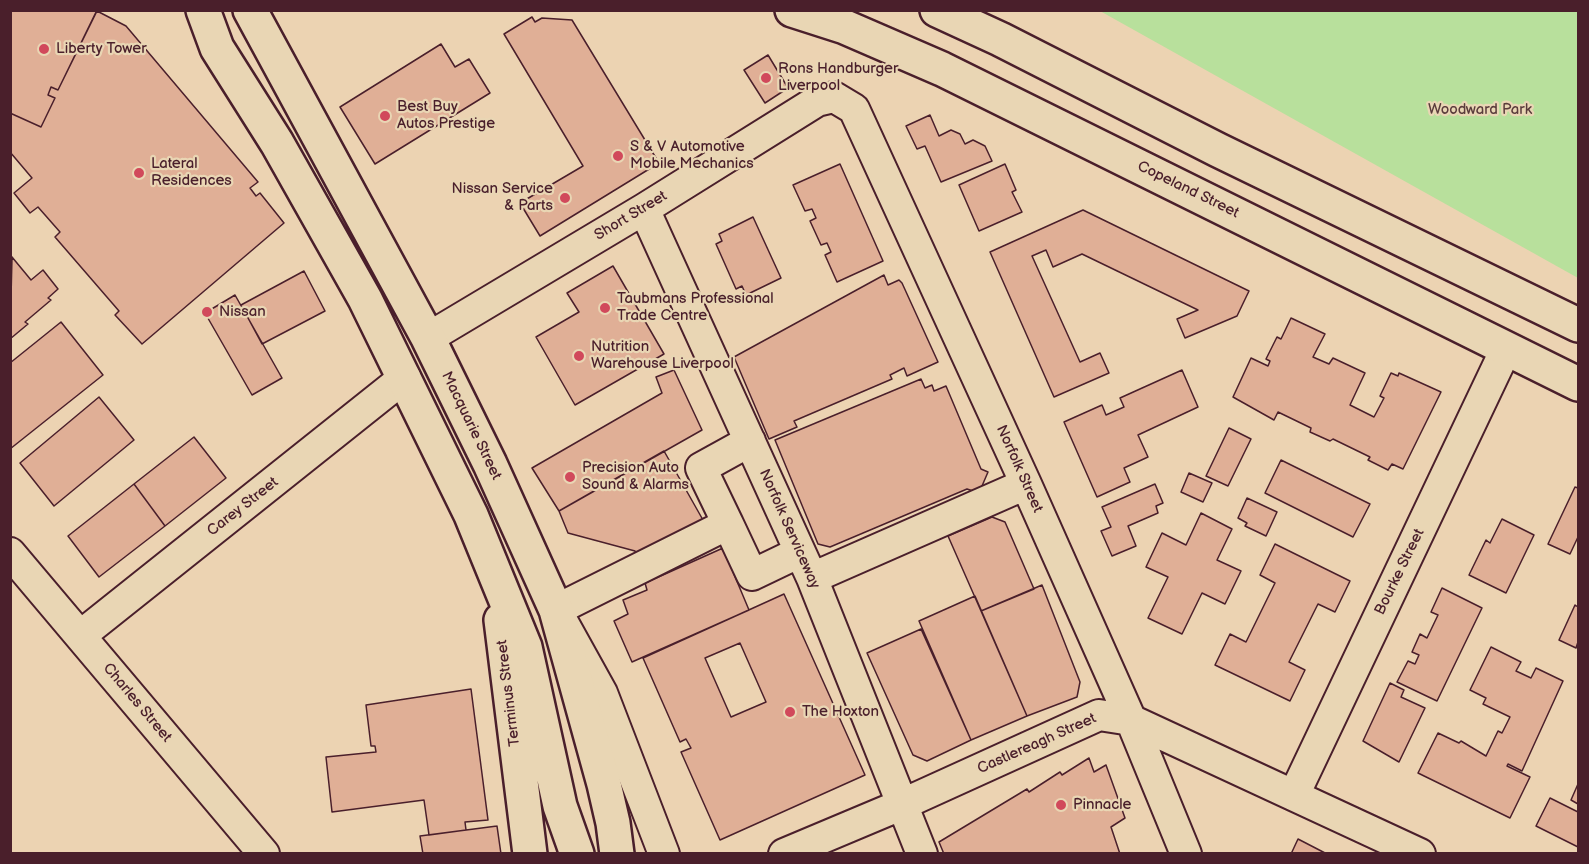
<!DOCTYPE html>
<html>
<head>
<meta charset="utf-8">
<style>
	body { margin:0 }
	#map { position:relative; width:1589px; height:864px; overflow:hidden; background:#ecd3b2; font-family:"Balsamiq Sans",sans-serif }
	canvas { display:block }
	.frame { position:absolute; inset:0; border:12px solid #4a1f2b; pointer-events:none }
</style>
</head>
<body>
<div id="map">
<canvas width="1589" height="864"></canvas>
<div class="frame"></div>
</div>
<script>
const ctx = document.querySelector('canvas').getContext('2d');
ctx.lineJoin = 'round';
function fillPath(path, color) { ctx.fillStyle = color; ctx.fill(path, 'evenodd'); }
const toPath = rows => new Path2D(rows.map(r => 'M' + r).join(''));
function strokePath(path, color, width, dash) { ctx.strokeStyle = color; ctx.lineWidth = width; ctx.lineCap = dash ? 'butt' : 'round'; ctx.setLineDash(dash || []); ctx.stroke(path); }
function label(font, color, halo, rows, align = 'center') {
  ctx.font = font + ' "Balsamiq Sans",sans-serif'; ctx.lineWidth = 4.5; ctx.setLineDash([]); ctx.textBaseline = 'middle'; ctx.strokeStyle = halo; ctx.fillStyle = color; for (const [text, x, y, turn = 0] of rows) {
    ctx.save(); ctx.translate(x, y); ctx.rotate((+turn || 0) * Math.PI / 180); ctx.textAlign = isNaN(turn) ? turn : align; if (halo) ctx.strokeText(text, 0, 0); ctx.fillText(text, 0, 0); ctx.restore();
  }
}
fillPath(toPath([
	[1100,11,1578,11,1578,278]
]), '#b8e09c');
const building = toPath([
	[10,10,97,10,58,90,51,87,48,95,55,98,41,127,10,113,10,10],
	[97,11,126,26,258,182,250,188,256,196,260,193,284,223,142,344,115,315,119,311,55,237,60,232,38,207,30,213,14,193,32,178,10,152,10,113,41,127,55,98,48,95,51,87,58,90,97,11],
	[532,17,535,22,542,18,572,20,659,163,540,236,520,203,583,166,504,34,532,17],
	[441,44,455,67,469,59,490,93,375,164,340,107,441,44],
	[768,55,788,88,765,103,744,70,768,55],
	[930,115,939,136,951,130,960,134,965,144,973,140,985,146,992,161,941,182,925,146,917,149,906,126,930,115],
	[840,164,883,261,837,282,825,255,831,252,827,243,821,245,810,221,816,218,812,209,805,211,793,185,840,164],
	[1005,164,1016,190,1012,192,1022,212,979,231,959,185,1005,164],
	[1083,210,1249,291,1237,316,1185,338,1177,319,1198,310,1082,254,1053,267,1046,250,1032,256,1080,362,1100,353,1109,373,1054,397,990,252,1083,210],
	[753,217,781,278,746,295,742,286,736,289,716,244,722,241,719,234,753,217],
	[12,257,31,280,43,270,58,289,48,298,51,300,25,322,28,324,10,339,12,257],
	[613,266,664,354,575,405,536,337,579,312,567,293,613,266],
	[304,271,325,311,262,344,241,305,304,271],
	[884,275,888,285,899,280,902,283,938,362,907,376,904,368,890,375,892,379,794,421,797,427,769,439,734,357,884,275],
	[235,295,282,378,252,395,205,313,235,295],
	[1291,318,1325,334,1313,357,1329,364,1333,358,1365,373,1350,405,1374,417,1384,398,1380,396,1391,373,1398,376,1399,373,1441,392,1403,469,1392,464,1388,470,1368,460,1370,457,1333,439,1330,441,1310,432,1311,428,1278,412,1274,420,1233,397,1251,358,1268,366,1270,361,1266,359,1277,337,1281,339,1291,318],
	[61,322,103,375,10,449,10,363,61,322],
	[674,370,702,430,559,511,532,468,662,393,656,377,674,370],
	[1182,370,1198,407,1138,435,1148,457,1124,468,1130,482,1097,497,1064,422,1102,405,1106,415,1124,407,1120,398,1182,370],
	[921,379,925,388,932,385,934,391,946,386,981,469,988,472,979,493,967,489,830,547,818,544,775,440,921,379],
	[99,397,134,440,54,506,20,463,99,397],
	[1229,428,1251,439,1228,486,1206,476,1229,428],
	[194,437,226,478,165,526,134,484,194,437],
	[664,451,703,520,637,557,635,551,568,533,559,511,664,451],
	[1281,460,1370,504,1353,537,1265,493,1281,460],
	[1189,473,1212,483,1203,502,1181,492,1189,473],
	[134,484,165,526,99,577,68,536,134,484],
	[1155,484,1163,503,1156,506,1158,513,1128,526,1136,546,1112,556,1101,531,1111,527,1102,507,1155,484],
	[1575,487,1578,488,1578,537,1570,554,1548,544,1575,487],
	[1247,498,1277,512,1266,536,1245,526,1247,523,1238,518,1247,498],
	[1201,513,1232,529,1217,560,1241,571,1225,604,1202,593,1182,634,1148,618,1168,577,1146,567,1162,533,1186,545,1201,513],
	[992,517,1005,522,1034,589,981,611,948,536,992,517],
	[1502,519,1534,535,1506,593,1469,575,1486,540,1490,543,1502,519],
	[1275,544,1350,581,1335,612,1318,604,1289,662,1305,670,1290,701,1215,665,1230,634,1246,642,1275,583,1260,575,1275,544],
	[723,548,749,610,632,662,614,621,628,614,623,600,647,590,645,583,723,548],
	[1042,585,1080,682,1077,697,1027,716,981,611,1042,585],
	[1442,588,1482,608,1437,701,1397,682,1408,661,1415,664,1419,655,1412,652,1420,634,1427,638,1438,615,1431,612,1442,588],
	[784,594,865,775,720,840,681,752,691,748,686,739,680,742,643,658,784,594],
	[740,643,766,702,731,717,705,658,740,643],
	[975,596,1027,716,971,740,919,621,975,596],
	[1575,605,1578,607,1578,642,1576,648,1559,640,1575,605],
	[921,629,971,740,927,761,913,755,867,653,921,629],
	[1491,647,1521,662,1516,671,1531,678,1536,668,1563,681,1522,771,1508,764,1507,766,1530,777,1510,818,1418,773,1438,733,1459,743,1461,741,1486,756,1498,731,1502,733,1510,717,1483,704,1486,698,1470,690,1491,647],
	[1390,683,1404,690,1401,697,1425,708,1399,762,1363,741,1390,683],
	[471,689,488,820,465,822,466,830,429,835,424,800,332,812,326,757,376,752,375,746,371,746,366,705,471,689],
	[1089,758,1094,772,1106,765,1125,818,1111,827,1120,854,944,854,939,842,1027,789,1029,792,1060,772,1062,775,1089,758],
	[1578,784,1578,804,1571,800,1578,784],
	[1550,798,1578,812,1578,847,1536,826,1550,798],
	[497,826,501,854,423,854,420,836,497,826],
	[1298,839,1327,854,1291,854,1298,839]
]);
fillPath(building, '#e0af96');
strokePath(building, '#4a1f2b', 1.5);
const minor = toPath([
	[644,209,812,578,922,854],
	[428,338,644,209,817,101,834,97,854,109,1026,484,1131,720,1186,854],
	[728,524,752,575,800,552],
	[10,553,264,854],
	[812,578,1026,484],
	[80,636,405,377],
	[1294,795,1506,349],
	[664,854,602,693,556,610,728,524,701,468,750,441],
	[784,854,903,804,1099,715,1131,720,1420,854]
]);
const highway = toPath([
	[203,10,217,48,277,143,365,299,471,515,525,647,560,806,577,854],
	[250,10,428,338,490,464,556,610,604,784,613,823,617,854],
	[792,10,845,27,942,69,1578,384],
	[937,10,1000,39,1218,150,1578,325],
	[501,620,530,854]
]);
strokePath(minor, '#4a1f2b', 34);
strokePath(highway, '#4a1f2b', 38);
strokePath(minor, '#e9d6b4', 30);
strokePath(highway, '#e9d6b4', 33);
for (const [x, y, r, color] of [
	[44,49,6,"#d1495b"],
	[766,78,6,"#d1495b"],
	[385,116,6,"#d1495b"],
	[618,156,6,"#d1495b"],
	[139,173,6,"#d1495b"],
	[565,198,6,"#d1495b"],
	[605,308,6,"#d1495b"],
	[207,312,6,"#d1495b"],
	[579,356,6,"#d1495b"],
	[570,477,6,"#d1495b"],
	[790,712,6,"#d1495b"],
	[1061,805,6,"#d1495b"]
]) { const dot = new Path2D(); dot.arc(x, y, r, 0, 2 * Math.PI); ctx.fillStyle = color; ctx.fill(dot); strokePath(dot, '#e9d6b4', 2); }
label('15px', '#4a1f2b', '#e9d6b4', [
	["Liberty Tower",56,49],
	["Rons Handburger",778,69],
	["Liverpool",778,86],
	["Best Buy",397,107],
	["Autos Prestige",397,124],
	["S & V Automotive",630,147],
	["Mobile Mechanics",630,164],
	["Lateral",151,164],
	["Residences",151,181],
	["Nissan Service",553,189,"right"],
	["& Parts",553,206,"right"],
	["Taubmans Professional",617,299],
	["Trade Centre",617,316],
	["Nissan",219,312],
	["Nutrition",591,347],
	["Warehouse Liverpool",591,364],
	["Precision Auto",582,468],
	["Sound & Alarms",582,485],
	["The Hoxton",802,712],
	["Pinnacle",1073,805]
], 'left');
label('15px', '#5a3c3c', '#e9d6b4', [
	["Woodward Park",1480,110]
]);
label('15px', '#4a1f2b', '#e9d6b4', [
	["Copeland Street",1188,190,26],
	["Short Street",631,216,-31],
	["Macquarie Street",471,426,64],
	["Norfolk Street",1019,469,66],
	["Carey Street",243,507,-38],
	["Norfolk Serviceway",789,529,66],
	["Bourke Street",1400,572,-64],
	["Terminus Street",509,693,-97],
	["Charles Street",137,703,50],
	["Castlereagh Street",1037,744,-24]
]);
</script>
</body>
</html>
